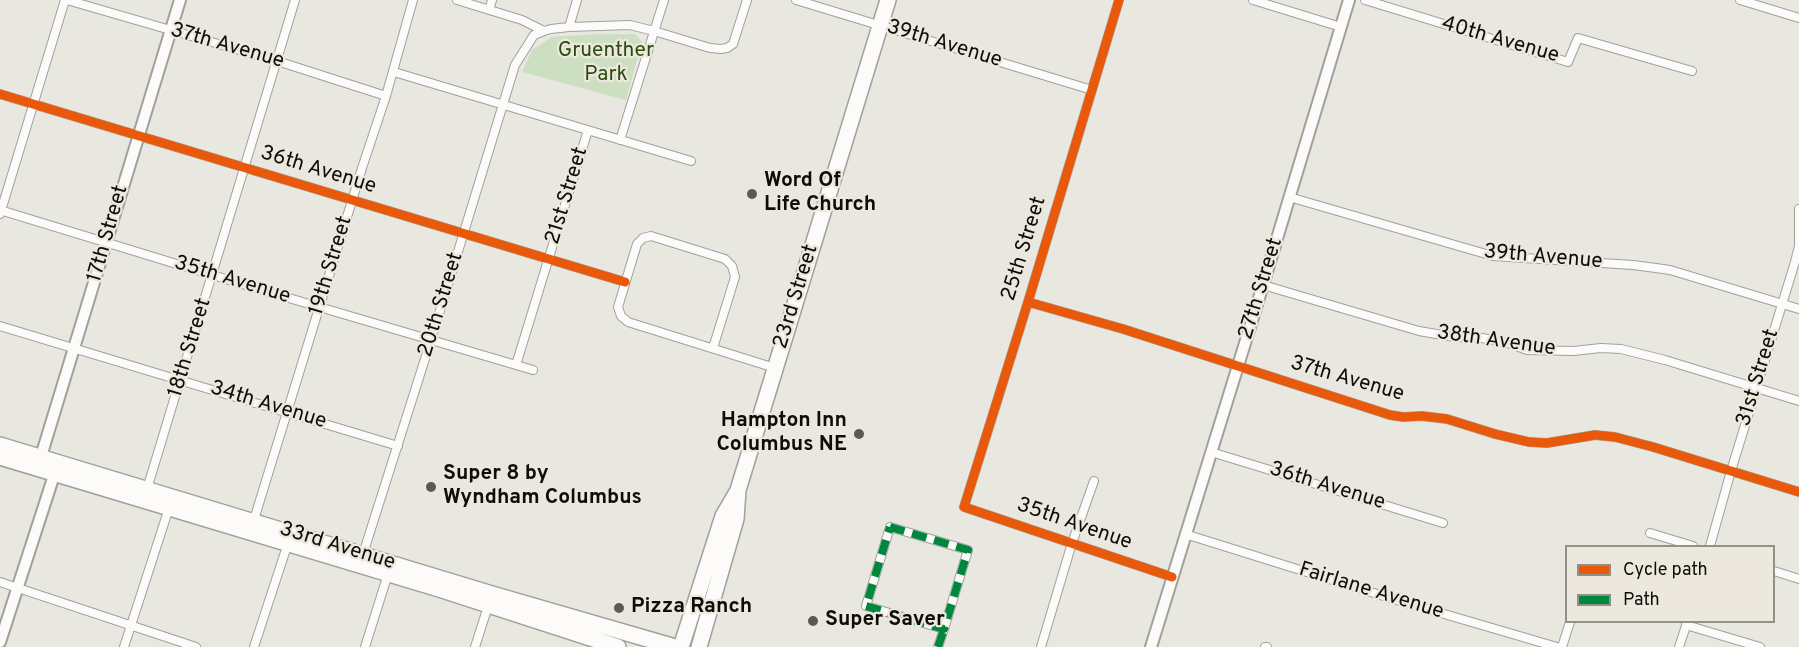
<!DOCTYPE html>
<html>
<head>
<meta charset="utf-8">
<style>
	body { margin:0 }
	#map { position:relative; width:1799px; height:647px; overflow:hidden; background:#e8e7e0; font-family:Overpass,sans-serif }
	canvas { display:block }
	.legend { position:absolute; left:1565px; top:545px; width:210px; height:78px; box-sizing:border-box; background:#ece8dd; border:2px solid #939088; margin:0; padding:8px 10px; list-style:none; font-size:18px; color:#0e0d09 }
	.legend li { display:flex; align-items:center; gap:12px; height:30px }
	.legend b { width:30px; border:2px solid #939088 }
</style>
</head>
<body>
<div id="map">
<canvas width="1799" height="647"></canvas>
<ul class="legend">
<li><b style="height:8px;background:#e8590c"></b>Cycle path</li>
<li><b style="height:8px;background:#00873e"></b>Path</li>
</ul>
</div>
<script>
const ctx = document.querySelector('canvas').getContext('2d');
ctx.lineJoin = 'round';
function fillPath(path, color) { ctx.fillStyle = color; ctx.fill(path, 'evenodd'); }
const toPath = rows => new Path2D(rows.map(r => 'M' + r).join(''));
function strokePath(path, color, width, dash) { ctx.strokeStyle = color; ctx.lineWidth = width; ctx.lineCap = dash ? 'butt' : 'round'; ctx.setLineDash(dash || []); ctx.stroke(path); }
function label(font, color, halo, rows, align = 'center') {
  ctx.font = font + ' Overpass,sans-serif'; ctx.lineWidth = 4.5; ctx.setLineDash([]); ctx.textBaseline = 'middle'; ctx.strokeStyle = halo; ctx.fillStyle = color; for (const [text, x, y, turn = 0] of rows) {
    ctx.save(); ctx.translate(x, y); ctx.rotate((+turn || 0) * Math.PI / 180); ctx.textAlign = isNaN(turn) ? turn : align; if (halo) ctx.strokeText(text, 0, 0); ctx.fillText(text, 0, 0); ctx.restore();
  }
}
fillPath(toPath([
	[597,34,633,34,636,35,642,42,626,100,522,72,532,50,552,37]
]), '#cddfc1');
const street = toPath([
	[67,0,277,61,386,96],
	[457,0,522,20,544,31,551,29,569,27,630,25,654,31,710,48,721,49,727,48,733,44,747,0],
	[796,0,1092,90],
	[1119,0,1028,302,964,507,1172,577],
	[1253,0,1341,27],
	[1365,0,1568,62,1578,38,1692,71],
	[1740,0,1799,18],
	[489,10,492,0],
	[569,27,577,0],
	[394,72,691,161],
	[0,94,625,282],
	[620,140,664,0],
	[1289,197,1493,256,1633,265,1656,268,1670,270,1799,309],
	[0,210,265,291,533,370],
	[0,214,65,0],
	[1263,285,1419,331,1454,337,1482,338,1508,343,1527,350,1573,351,1601,348,1621,349,1665,360,1799,401],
	[1028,302,1123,329,1390,415,1403,417,1422,416,1447,419,1495,434,1529,442,1547,443,1595,435,1615,437,1653,447,1799,492],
	[0,326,398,446],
	[713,348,735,277,732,266,725,259,651,236,643,238,637,244,618,307,621,316,628,322,775,368],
	[516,365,588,130],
	[1211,452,1443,523],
	[147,489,295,0],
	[253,523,362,168,386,96,413,0],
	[890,527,968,550,944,629,866,606,890,527],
	[1650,533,1693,546],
	[1185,534,1393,599,1557,647],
	[1710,546,1731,471,1795,262,1799,246,1799,209],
	[363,554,431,340,515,65,534,35,544,31],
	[1774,571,1799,579],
	[0,582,196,647],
	[1686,625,1760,647],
	[124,647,169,508],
	[254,647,288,543],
	[365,647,388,574],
	[475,647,489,603],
	[938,647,944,629],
	[1041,647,1072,543,1094,481],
	[1265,647,1267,647],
	[1562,647,1570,622],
	[1679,647,1687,623]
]);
const secondary = toPath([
	[39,463,180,0],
	[0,642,56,469],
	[1151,647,1263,285,1349,0]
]);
const highway = toPath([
	[0,445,492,594,675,647],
	[0,457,439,589,618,647],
	[681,647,723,516,737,492],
	[699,647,736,519,738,490,888,0]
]);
strokePath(street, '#a1a09b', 10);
strokePath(secondary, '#a1a09b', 14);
strokePath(highway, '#a1a09b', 18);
strokePath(street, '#fcfbfa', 8);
strokePath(secondary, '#fcfbfa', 10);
strokePath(highway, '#fcfbfa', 15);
strokePath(toPath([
	[890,527,968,550,944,629,866,606,890,527],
	[938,647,944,629]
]), '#00873e', 8, [15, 8]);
strokePath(toPath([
	[1119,0,1028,302,964,507,1172,577],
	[0,94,625,282],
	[1028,302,1123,329,1390,415,1403,417,1422,416,1447,419,1495,434,1529,442,1547,443,1595,435,1615,437,1653,447,1799,492]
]), '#e8590c', 9);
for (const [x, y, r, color] of [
	[752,194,6,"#5a5954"],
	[859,434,6,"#5a5954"],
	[431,487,6,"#5a5954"],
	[619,608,6,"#5a5954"],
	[813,621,6,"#5a5954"]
]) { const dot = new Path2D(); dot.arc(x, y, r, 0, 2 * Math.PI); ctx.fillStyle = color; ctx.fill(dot); strokePath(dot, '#ece8dd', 2); }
label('21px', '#0e0d09', '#ece8dd', [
	["40th Avenue",1500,41,16],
	["39th Avenue",944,45,17],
	["37th Avenue",227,47,16],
	["36th Avenue",318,171,17],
	["21st Street",568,196,-73],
	["17th Street",109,234,-74],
	["25th Street",1025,249,-73],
	["39th Avenue",1543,258,5],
	["19th Street",332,266,-73],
	["35th Avenue",232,281,17],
	["27th Street",1262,289,-73],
	["23rd Street",797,297,-73],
	["20th Street",442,305,-73],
	["38th Avenue",1496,342,8],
	["18th Street",191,348,-73],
	["31st Street",1759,378,-73],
	["37th Avenue",1347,380,16],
	["34th Avenue",268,406,17],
	["36th Avenue",1327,487,17],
	["35th Avenue",1074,525,19],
	["33rd Avenue",337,547,17],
	["Fairlane Avenue",1371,592,17]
]);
label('21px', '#274c0e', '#ece8dd', [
	["Gruenther",606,52],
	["Park",606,76]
]);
label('bold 21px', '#0e0d09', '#ece8dd', [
	["Word Of",764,182],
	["Life Church",764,206],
	["Hampton Inn",847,422,"right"],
	["Columbus NE",847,446,"right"],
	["Super 8 by",443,475],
	["Wyndham Columbus",443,499],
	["Pizza Ranch",631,608],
	["Super Saver",825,621]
], 'left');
</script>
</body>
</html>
